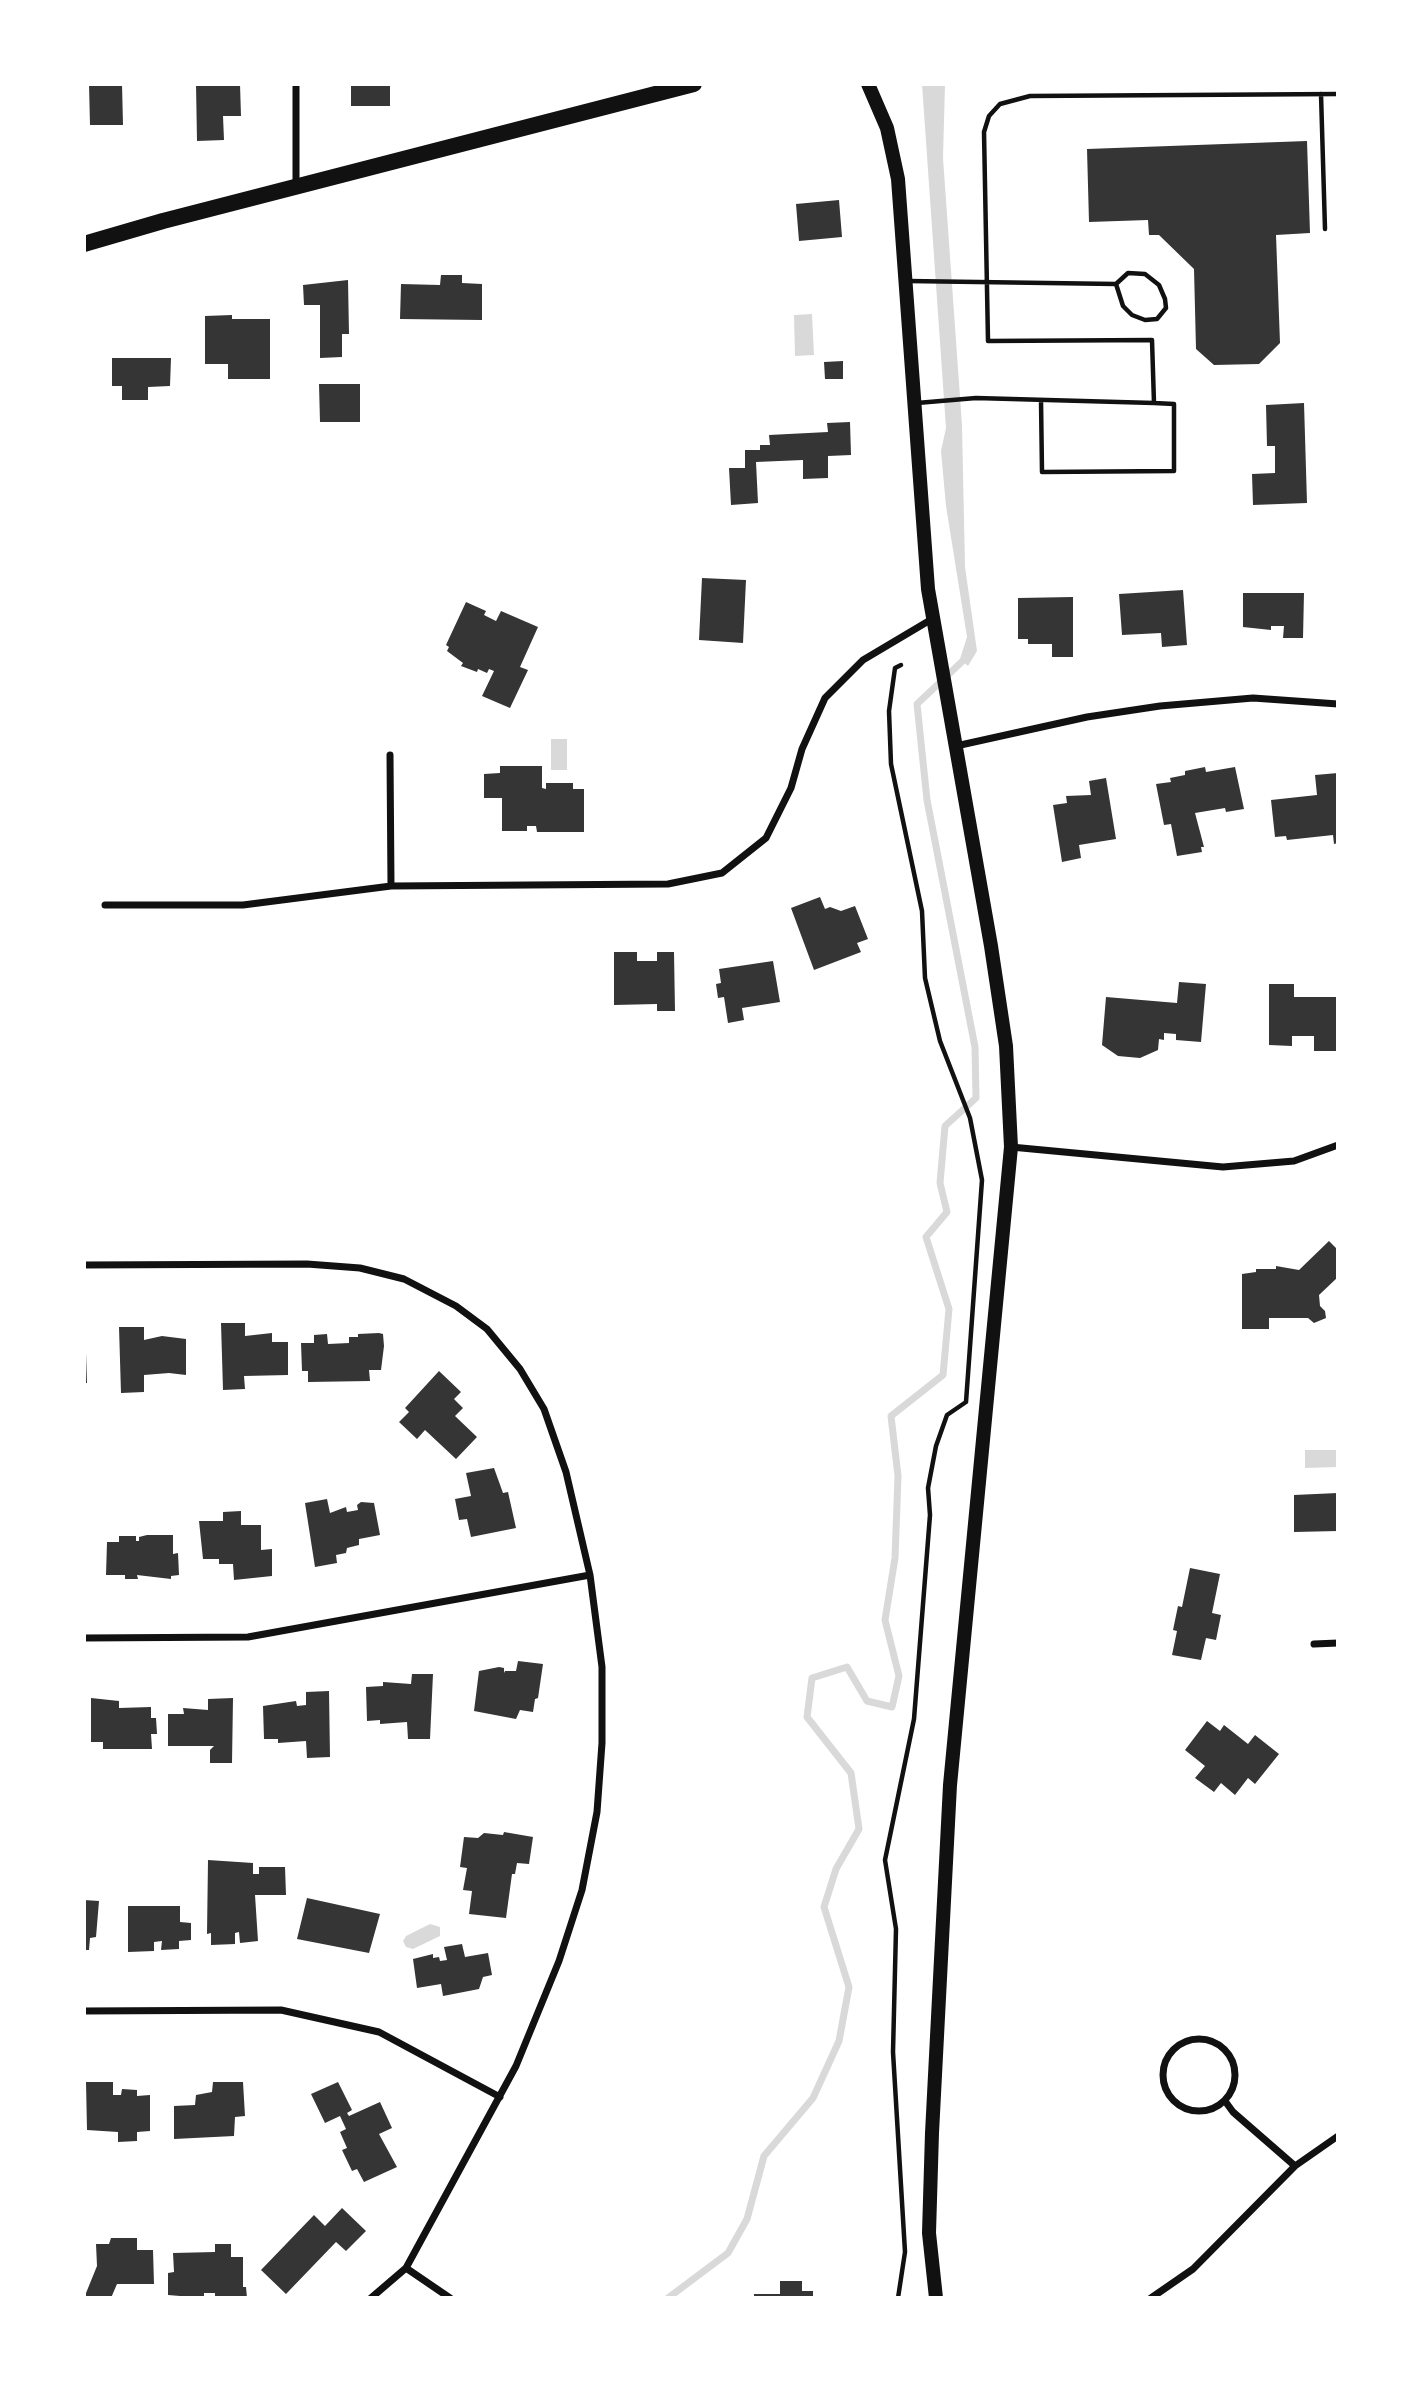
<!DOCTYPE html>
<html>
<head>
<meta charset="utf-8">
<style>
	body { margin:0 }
	#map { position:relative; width:1422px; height:2382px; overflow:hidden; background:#fff; font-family:"Titillium Web",sans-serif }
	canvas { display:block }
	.frame { position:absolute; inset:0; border:86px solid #fff; pointer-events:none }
</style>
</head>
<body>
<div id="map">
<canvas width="1422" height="2382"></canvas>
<div class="frame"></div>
</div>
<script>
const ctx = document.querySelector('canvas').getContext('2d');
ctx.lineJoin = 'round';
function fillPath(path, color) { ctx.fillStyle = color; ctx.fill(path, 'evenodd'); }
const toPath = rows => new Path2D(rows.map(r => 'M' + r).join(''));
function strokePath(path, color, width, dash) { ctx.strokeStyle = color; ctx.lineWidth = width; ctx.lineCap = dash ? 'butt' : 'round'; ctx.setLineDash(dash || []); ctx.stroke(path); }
fillPath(toPath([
	[922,84,945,84,943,158,962,425,965,567,977,651,968,666,960,659,967,637,946,506,941,451,946,428],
	[812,314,814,355,795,356,794,315],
	[551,739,567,739,567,770,551,770],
	[1305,1450,1338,1450,1338,1467,1305,1468],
	[430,1924,440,1927,440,1936,413,1949,406,1947,403,1941,406,1936]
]), '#d9d9d9');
strokePath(toPath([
	[668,2298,728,2253,747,2219,764,2156,813,2098,839,2041,849,1987,824,1907,836,1869,859,1829,851,1773,807,1717,812,1678,847,1667,867,1701,892,1707,899,1676,885,1620,895,1558,898,1476,891,1416,943,1375,949,1309,926,1237,947,1212,940,1183,945,1126,976,1098,975,1047,927,800,917,704,969,655]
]), '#d9d9d9', 7);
fillPath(toPath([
	[89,84,122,84,123,125,90,125],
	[196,84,240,84,241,116,223,116,224,140,197,141],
	[351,84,390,84,390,106,351,106],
	[1307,141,1310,233,1276,235,1280,343,1259,364,1214,365,1196,349,1194,269,1159,235,1149,235,1148,220,1089,222,1087,149],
	[839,200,842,237,799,241,796,204],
	[441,275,462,275,462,283,482,284,482,320,400,319,401,284,440,285],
	[348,280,349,334,342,334,342,357,320,358,320,305,304,305,303,285],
	[232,315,232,319,270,319,270,379,228,379,228,364,205,364,205,316],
	[112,358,171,358,170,386,148,387,148,400,122,400,122,386,112,386],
	[843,361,843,379,825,379,824,362],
	[319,384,360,384,360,422,320,422],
	[1304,403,1307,503,1253,505,1252,474,1275,473,1275,446,1267,446,1266,405],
	[850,422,851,455,828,456,828,478,803,479,803,460,756,462,758,503,731,505,729,468,745,468,745,450,760,450,760,445,770,445,769,435,828,432,827,423],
	[702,578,746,580,743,643,699,640],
	[1183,590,1187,645,1162,647,1161,633,1122,635,1119,594],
	[1243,593,1304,593,1303,638,1283,638,1284,626,1271,626,1271,630,1243,627],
	[1073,597,1073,657,1052,657,1052,644,1028,644,1028,639,1018,639,1018,598],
	[466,602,486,611,484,615,496,621,501,611,538,627,520,667,528,670,510,708,482,696,494,671,489,669,487,673,478,669,477,672,461,666,463,663,447,651,449,647,446,645],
	[500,766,542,766,542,788,546,789,546,783,573,783,573,789,584,789,584,832,537,832,536,826,527,826,527,831,502,831,502,798,484,798,484,774,500,773],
	[1205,767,1206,772,1235,767,1244,809,1226,812,1225,808,1195,813,1204,847,1201,847,1202,852,1177,856,1171,824,1164,825,1156,784,1171,782,1170,778,1185,775,1185,771],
	[1338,773,1338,843,1334,844,1333,835,1287,840,1286,836,1275,837,1271,800,1317,795,1315,775],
	[1106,778,1116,839,1079,845,1081,858,1062,862,1053,805,1067,803,1066,796,1091,795,1089,781],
	[820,897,825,909,830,907,841,911,855,906,868,939,857,943,861,952,814,970,791,908],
	[614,952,637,952,637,961,657,961,657,952,674,952,675,1011,657,1011,657,1004,614,1005],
	[773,961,780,1002,742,1008,744,1020,728,1023,724,997,718,998,716,984,721,983,719,969],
	[1179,982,1206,984,1201,1042,1176,1040,1176,1034,1164,1033,1164,1040,1159,1039,1158,1050,1140,1058,1118,1056,1102,1045,1106,997,1177,1003],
	[1269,984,1294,984,1294,997,1338,997,1338,1051,1314,1051,1314,1036,1292,1036,1292,1046,1269,1045],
	[1329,1241,1338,1250,1338,1277,1319,1295,1320,1306,1325,1311,1326,1318,1314,1323,1308,1318,1269,1318,1269,1329,1242,1329,1242,1274,1256,1272,1256,1269,1276,1269,1276,1266,1299,1270],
	[221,1323,245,1323,245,1336,272,1333,272,1342,288,1342,288,1375,244,1376,245,1389,223,1390],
	[119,1327,144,1327,144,1340,162,1336,186,1339,186,1375,169,1373,144,1375,144,1392,121,1393],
	[379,1333,383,1334,384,1346,381,1370,369,1370,370,1381,308,1382,308,1371,302,1371,301,1343,314,1343,314,1335,327,1334,328,1344,349,1343,349,1337,358,1337,358,1334],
	[84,1353,86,1353,87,1383,84,1383],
	[439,1371,461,1392,454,1399,463,1408,455,1416,477,1437,456,1459,425,1430,417,1439,399,1422,409,1412,405,1408],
	[494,1468,503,1493,508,1492,516,1528,471,1537,467,1519,459,1520,455,1499,471,1496,466,1473],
	[1338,1493,1338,1531,1294,1532,1294,1495],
	[327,1499,330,1513,346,1507,347,1512,358,1510,357,1505,361,1502,374,1503,380,1535,359,1539,359,1545,347,1548,346,1553,336,1555,337,1563,315,1567,305,1503],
	[241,1511,241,1525,261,1525,261,1550,272,1549,272,1576,234,1580,233,1564,219,1564,219,1559,203,1559,199,1521,223,1521,223,1512],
	[147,1535,173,1535,173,1554,178,1553,179,1575,171,1576,171,1579,137,1575,138,1579,125,1579,125,1575,106,1575,107,1542,119,1542,119,1536,136,1536,136,1541,139,1541,139,1537],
	[1190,1568,1220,1574,1212,1613,1221,1615,1216,1640,1206,1638,1201,1660,1172,1655,1177,1631,1173,1630,1178,1606,1182,1607],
	[518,1661,543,1664,538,1698,535,1699,533,1712,520,1710,516,1719,474,1711,479,1671,499,1667,504,1668,504,1673,505,1671,516,1671],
	[412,1674,433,1674,430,1739,408,1739,407,1722,380,1724,380,1720,367,1721,366,1687,383,1686,383,1682,411,1684],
	[329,1691,330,1757,307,1758,306,1741,278,1743,278,1739,264,1739,263,1706,296,1701,297,1706,306,1705,306,1692],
	[91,1698,119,1701,119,1708,151,1707,151,1718,156,1718,157,1734,151,1734,152,1749,103,1749,103,1742,91,1742],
	[233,1698,232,1763,210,1763,210,1750,214,1746,168,1746,168,1714,184,1714,183,1708,208,1710,208,1699],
	[1207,1721,1220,1731,1224,1725,1248,1744,1255,1735,1279,1754,1255,1784,1248,1778,1235,1795,1221,1783,1214,1792,1195,1778,1205,1766,1185,1750],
	[504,1832,533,1837,529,1864,517,1863,515,1874,512,1874,506,1918,469,1914,472,1891,463,1890,467,1868,460,1867,464,1837,478,1838,484,1833,503,1835],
	[208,1860,253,1863,253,1874,259,1874,259,1867,285,1867,286,1895,255,1895,258,1941,240,1943,239,1932,235,1933,235,1944,211,1945,211,1933,207,1934],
	[307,1898,380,1914,369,1953,297,1939],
	[84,1900,99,1901,96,1937,90,1938,89,1950,84,1950],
	[128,1906,180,1906,180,1922,191,1923,191,1940,179,1941,179,1949,161,1950,162,1941,154,1942,154,1951,128,1952],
	[462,1944,465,1957,488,1953,492,1975,483,1977,479,1989,443,1996,441,1984,417,1988,413,1959,433,1954,433,1958,439,1957,440,1961,447,1960,444,1947],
	[86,2082,113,2082,113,2095,121,2095,122,2089,137,2090,137,2096,150,2095,150,2131,137,2132,137,2141,118,2142,118,2132,87,2130],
	[213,2082,243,2082,245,2116,235,2117,234,2136,174,2139,174,2106,195,2105,196,2095,212,2092],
	[338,2082,352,2110,347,2113,349,2116,380,2102,392,2128,379,2134,397,2167,364,2182,357,2169,352,2171,342,2150,347,2148,340,2132,346,2129,340,2116,325,2123,311,2094],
	[342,2208,366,2231,346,2251,336,2242,286,2294,261,2270,314,2215,325,2226],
	[111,2238,137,2238,137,2250,153,2250,154,2284,117,2284,111,2298,84,2298,97,2266,96,2244,109,2244],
	[215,2244,231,2244,231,2257,243,2257,243,2287,246,2287,247,2298,215,2298,215,2293,204,2293,204,2298,168,2295,168,2273,174,2272,173,2253,215,2252],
	[780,2281,802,2281,802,2291,813,2291,813,2298,754,2298,754,2294,780,2294]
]), '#353535');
strokePath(toPath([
	[898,2298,905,2252,893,2052,896,1929,885,1860,914,1719,930,1515,928,1488,936,1446,947,1415,966,1402,982,1180,970,1118,940,1041,925,978,922,911,891,764,889,711,895,668,901,665]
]), '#111', 4.5);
strokePath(toPath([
	[1321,94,1325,229],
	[908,281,1116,284,1128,273,1145,274,1159,285,1165,299,1166,308,1157,319,1145,320,1132,315,1123,306,1116,284],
	[1041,400,1042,472,1174,471,1174,404,1154,403],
	[917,403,976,398,1154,403,1152,340,988,341,984,132,989,116,1000,104,1030,96,1338,94]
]), '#111', 4.5);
strokePath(toPath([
	[296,84,296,185],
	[956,746,1087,717,1160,706,1253,698,1338,704],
	[390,755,391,886],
	[105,905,243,905,391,886,668,884,722,873,766,838,791,788,802,749,825,698,863,660,932,619],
	[1011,1147,1223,1167,1294,1161,1338,1145],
	[84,1265,307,1264,360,1268,404,1279,456,1306,487,1329,520,1369,544,1409,566,1472,590,1575,602,1667,602,1743,597,1812,582,1890,559,1961,516,2066,406,2268,371,2298],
	[84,1638,248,1637,590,1575],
	[1314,1644,1338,1643],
	[84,2011,281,2010,379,2032,500,2097],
	'1163 2075a36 36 0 1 1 72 0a36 36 0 1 1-72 0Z',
	[1225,2101,1233,2112,1295,2166],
	[406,2268,450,2298],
	[1151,2298,1193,2269,1295,2166,1338,2136]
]), '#111', 7);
strokePath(toPath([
	[868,84,887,128,898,179,928,589,991,946,1006,1046,1011,1147,950,1785,932,2133,929,2233,936,2298]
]), '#111', 14);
strokePath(toPath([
	[84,244,163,221,694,84]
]), '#111', 16);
</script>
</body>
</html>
